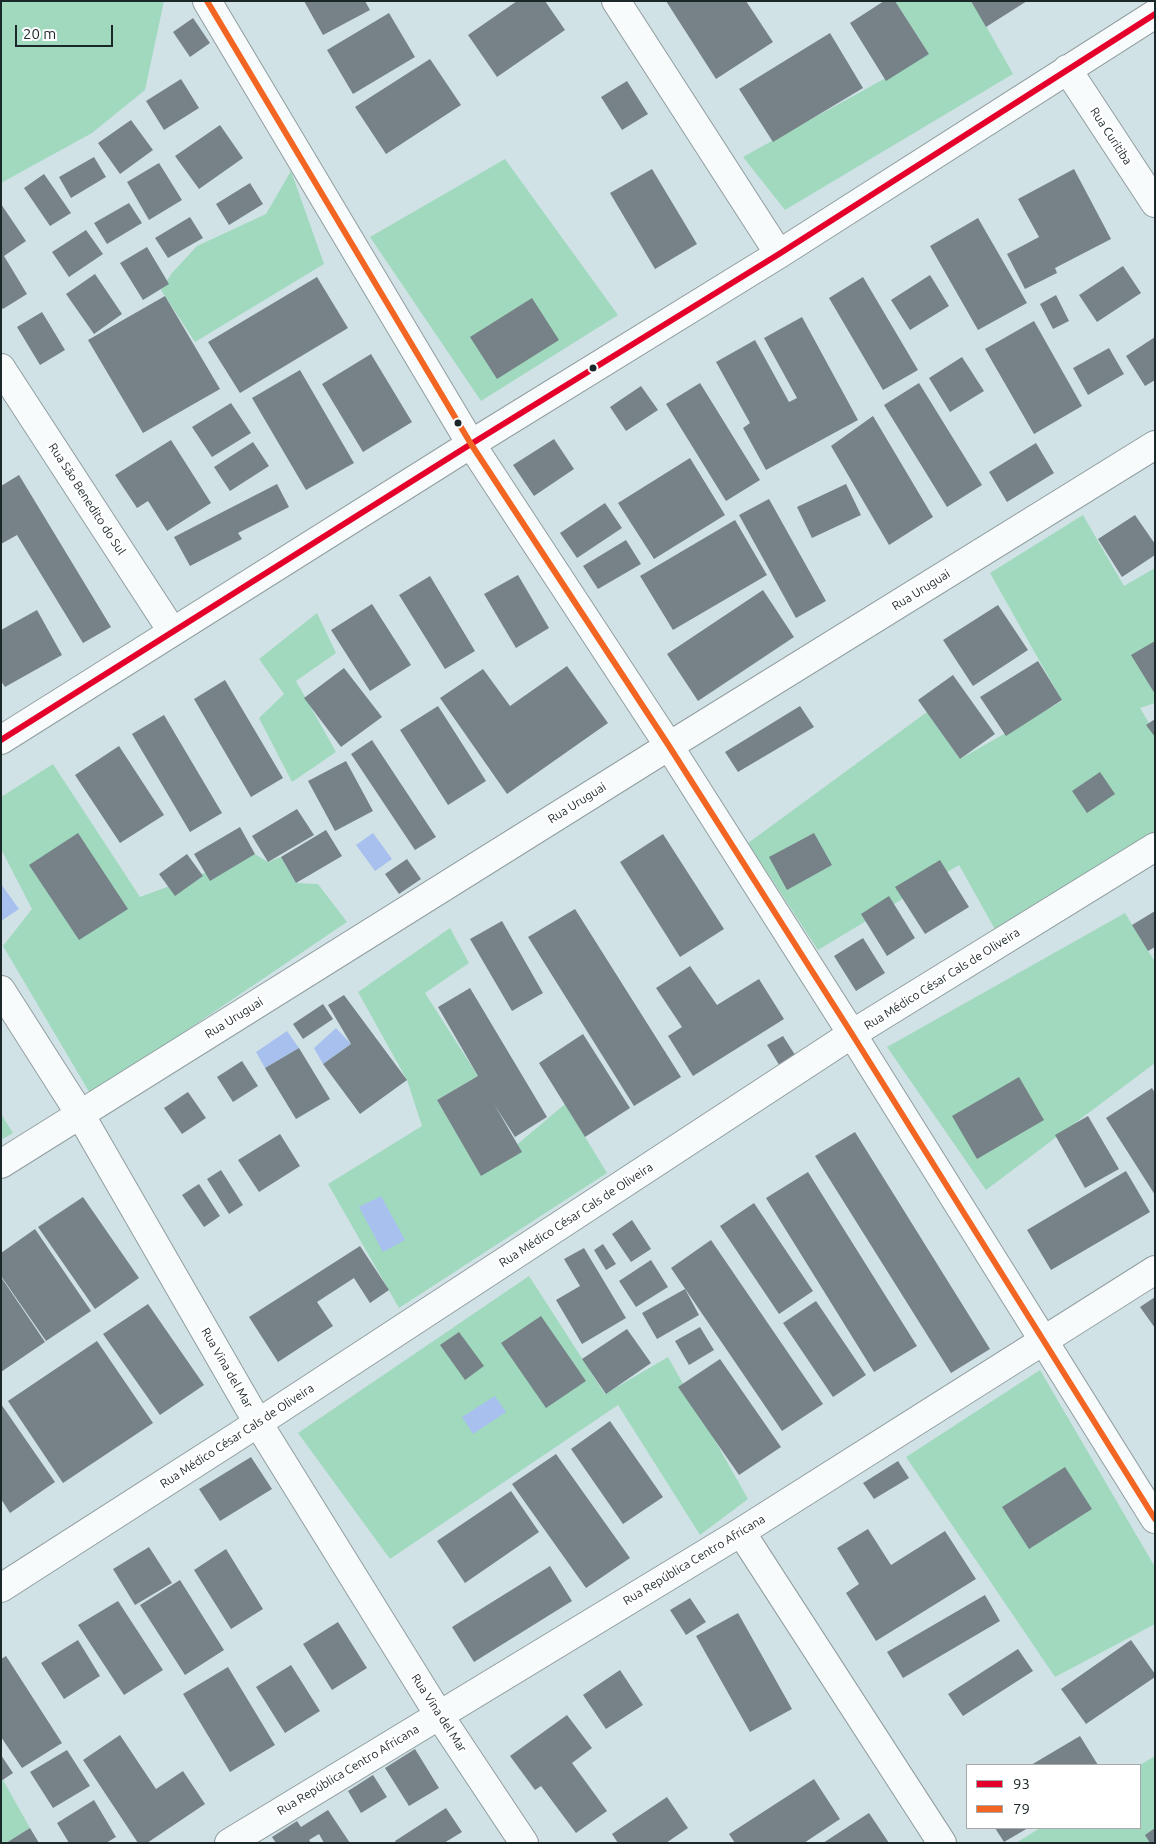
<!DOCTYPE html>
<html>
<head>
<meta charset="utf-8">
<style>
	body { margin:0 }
	#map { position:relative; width:1156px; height:1844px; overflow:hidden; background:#d0e2e6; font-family:Ubuntu,sans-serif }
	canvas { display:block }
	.frame { position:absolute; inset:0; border:2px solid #1b282a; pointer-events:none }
	.legend { position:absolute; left:966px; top:1764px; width:175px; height:65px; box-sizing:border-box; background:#fff; border:1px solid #a4a9aa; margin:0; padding:6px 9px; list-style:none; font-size:15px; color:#1b282a }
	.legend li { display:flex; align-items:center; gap:10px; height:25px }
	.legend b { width:25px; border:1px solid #a4a9aa }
	.scale { position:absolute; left:15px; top:25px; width:98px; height:22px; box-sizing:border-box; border:2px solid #1b282a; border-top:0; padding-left:6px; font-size:15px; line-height:18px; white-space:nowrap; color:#1b282a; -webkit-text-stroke:4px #fff; paint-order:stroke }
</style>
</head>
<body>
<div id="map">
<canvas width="1156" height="1844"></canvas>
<div class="frame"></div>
<ul class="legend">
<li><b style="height:6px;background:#e4002b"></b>93</li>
<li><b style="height:6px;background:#f26522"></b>79</li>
</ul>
<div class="scale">20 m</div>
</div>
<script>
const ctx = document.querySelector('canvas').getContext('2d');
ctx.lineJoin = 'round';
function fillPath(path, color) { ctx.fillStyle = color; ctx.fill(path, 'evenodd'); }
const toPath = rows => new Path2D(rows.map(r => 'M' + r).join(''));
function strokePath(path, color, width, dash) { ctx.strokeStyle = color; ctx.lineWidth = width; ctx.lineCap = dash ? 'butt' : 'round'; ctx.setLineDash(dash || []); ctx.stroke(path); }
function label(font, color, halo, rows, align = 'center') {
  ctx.font = font + ' Ubuntu,sans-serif'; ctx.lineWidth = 5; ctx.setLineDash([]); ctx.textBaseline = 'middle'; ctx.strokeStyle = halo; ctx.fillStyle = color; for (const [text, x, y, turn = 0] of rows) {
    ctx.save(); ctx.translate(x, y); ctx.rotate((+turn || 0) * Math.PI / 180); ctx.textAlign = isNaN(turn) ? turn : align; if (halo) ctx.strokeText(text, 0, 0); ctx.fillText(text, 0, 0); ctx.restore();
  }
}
fillPath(toPath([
	[1,1,164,1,145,90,92,133,1,183],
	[895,1,972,1,1013,74,785,210,743,157,929,54],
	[505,159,618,315,481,401,370,237],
	[291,171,324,264,195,342,161,290,172,273,197,246,266,214],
	[1083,515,1124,586,1155,568,1155,703,1140,708,1155,733,1155,831,997,933,959,865,818,950,748,843,927,712,960,759,1062,701,990,573],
	[317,613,336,653,296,681,336,752,292,782,259,718,284,694,259,659],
	[53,764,140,897,255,854,268,862,281,857,296,883,318,884,347,922,91,1095,3,946,32,909,1,849,1,797],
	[1125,913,1155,962,1155,1063,986,1190,887,1047],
	[450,928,469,963,425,993,478,1076,437,1100,481,1175,565,1104,607,1173,399,1308,328,1184,422,1126,407,1080,358,992],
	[1,1114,13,1133,1,1140],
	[529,1276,605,1394,668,1357,748,1499,700,1535,618,1405,390,1559,298,1433],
	[1040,1370,1155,1567,1155,1624,1055,1677,906,1457],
	[1155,1756,1155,1843,1016,1843,1040,1828,1140,1828,1140,1765],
	[3,1780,30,1828,6,1843,1,1843,1,1781]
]), '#a1d9bf');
fillPath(toPath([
	[373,833,392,859,375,871,356,845],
	[1,884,19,909,1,921],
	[336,1028,351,1044,323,1064,314,1048],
	[287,1031,299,1048,265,1068,256,1052],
	[381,1196,405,1240,383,1252,359,1207],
	[495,1396,506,1412,473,1434,462,1417]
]), '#a7c0ee');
fillPath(toPath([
	[304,1,365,1,370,10,323,35],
	[517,1,545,1,565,30,497,77,468,35],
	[666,1,746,1,773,42,716,79],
	[884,1,895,1,929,54,886,81,850,23],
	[971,1,1027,1,986,27],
	[389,13,415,57,353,94,327,50],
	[193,18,210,43,190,57,173,32],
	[830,33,863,88,773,142,739,89],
	[430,59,461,105,386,154,355,107],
	[181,79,199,108,164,130,146,101],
	[627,81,648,114,622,130,601,97],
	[131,120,153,150,120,174,98,143],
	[220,125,243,158,199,189,175,156],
	[94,157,106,177,71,198,59,177],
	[159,163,182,200,149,220,127,182],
	[652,169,697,244,655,269,610,193],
	[1074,169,1111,239,1055,268,1057,273,1025,289,1007,254,1039,237,1018,199],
	[44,174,71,213,50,226,24,188],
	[250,183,263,204,229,225,216,204],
	[129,203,142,223,107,244,94,223],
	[1,204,26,241,4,256,27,294,3,309,1,307],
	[190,217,203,238,168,258,155,238],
	[978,218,1027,303,978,330,930,246],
	[86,230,103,254,69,277,52,252],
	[147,247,169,284,143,300,120,263],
	[1123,266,1141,293,1097,322,1079,295],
	[95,274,122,314,94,334,66,294],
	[930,275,949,306,910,330,891,300],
	[317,277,348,328,240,393,208,342],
	[863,277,918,370,883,390,829,298],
	[1056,295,1069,321,1053,329,1040,304],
	[165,296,220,389,143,433,88,340],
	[532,298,559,340,497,379,470,337],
	[42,312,65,350,40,365,17,327],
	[802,317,858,420,766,470,743,428,750,423,716,362,755,340,789,402,797,398,764,338],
	[1034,321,1082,406,1034,434,985,349],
	[1155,337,1155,380,1145,386,1126,356],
	[1109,348,1124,374,1088,395,1073,368],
	[371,354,412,422,363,452,322,384],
	[962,357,984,391,950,412,929,378],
	[300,370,354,463,306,490,252,398],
	[700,383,760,480,726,501,666,404],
	[919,383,982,485,947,507,884,405],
	[641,386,658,410,626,431,610,407],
	[231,403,251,433,212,457,192,427],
	[873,416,933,517,889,545,831,446],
	[554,439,574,469,534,496,513,465],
	[171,440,211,503,167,531,148,501,137,508,115,475],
	[253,442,269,466,230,491,214,467],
	[1036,443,1054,473,1007,502,989,472],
	[690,458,725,515,654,559,618,503],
	[19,475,111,627,83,643,17,535,1,544,1,486],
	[277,484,289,507,238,533,242,539,190,566,174,537],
	[846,484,861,515,812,538,797,507],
	[769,499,826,601,796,618,739,515],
	[605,503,622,528,577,558,560,533],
	[1135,515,1155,544,1155,555,1122,577,1098,539],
	[735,520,767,575,673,630,640,576],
	[626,540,641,564,598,589,583,566],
	[518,575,549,628,516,648,484,594],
	[430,576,475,651,445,669,399,595],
	[763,590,794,637,698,701,667,654],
	[372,604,411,665,370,691,331,630],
	[998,605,1028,650,973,686,943,640],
	[37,610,62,655,5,687,1,681,1,630],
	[1155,641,1155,694,1131,655],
	[1038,661,1062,700,1006,736,980,697],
	[567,666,608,723,507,794,440,698,483,669,510,706],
	[344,668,382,717,341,747,304,698],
	[953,675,995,734,960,759,918,700],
	[225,680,283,778,251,797,194,699],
	[438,706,486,781,448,805,400,730],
	[800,706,814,727,738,772,725,752],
	[164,715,222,813,190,832,132,734],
	[1155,719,1155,737,1146,725],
	[372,740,436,837,415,850,351,754],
	[119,746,164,815,120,843,75,775],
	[346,761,373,811,335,831,308,781],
	[1100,772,1115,794,1087,813,1072,791],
	[297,809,314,835,268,862,252,836],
	[240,827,255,854,210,881,194,854],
	[326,830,342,856,296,883,281,857],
	[78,833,128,909,79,940,29,865],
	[814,833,832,865,787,890,769,857],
	[663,834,724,929,680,957,620,862],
	[187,854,203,876,175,896,159,874],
	[407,859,421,879,399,894,385,874],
	[940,860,969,907,925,934,895,887],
	[889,896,915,938,887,956,861,914],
	[575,909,681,1077,634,1106,528,937],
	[1155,911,1155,947,1148,951,1132,925],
	[502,921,543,993,512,1011,470,939],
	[863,938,885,973,856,991,834,956],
	[690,966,717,1005,759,979,784,1019,693,1076,668,1036,682,1027,656,988],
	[470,988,547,1117,515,1137,494,1104,522,1152,481,1176,437,1100,478,1076,438,1007],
	[344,995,407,1080,360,1114,323,1064,351,1044,328,1005],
	[323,1004,333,1019,303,1039,293,1024],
	[583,1034,630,1108,585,1137,539,1063],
	[783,1036,797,1058,781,1068,767,1045],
	[299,1048,330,1099,296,1119,265,1068],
	[242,1061,258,1086,233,1102,217,1077],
	[1019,1077,1044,1120,977,1159,952,1116],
	[1152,1088,1155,1093,1155,1195,1106,1118],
	[188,1092,206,1118,182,1134,164,1108],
	[1088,1116,1119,1169,1085,1188,1055,1135],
	[855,1132,990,1349,951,1373,815,1156],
	[280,1134,300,1166,259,1192,238,1160],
	[221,1170,243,1205,229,1214,207,1179],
	[1126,1171,1150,1212,1051,1270,1027,1230],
	[808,1172,917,1346,874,1372,766,1198],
	[199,1184,220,1216,204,1227,182,1195],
	[83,1197,139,1278,95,1309,38,1227],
	[754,1203,813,1291,779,1314,720,1226],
	[632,1220,651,1249,631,1262,612,1234],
	[35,1229,91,1311,46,1341,1,1276,1,1253],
	[711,1240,823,1404,782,1431,671,1268],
	[603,1244,616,1264,606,1270,594,1250],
	[360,1246,389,1290,370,1303,354,1278,317,1302,333,1326,278,1362,249,1317],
	[584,1248,626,1318,582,1344,556,1300,580,1286,564,1259],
	[651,1260,668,1287,636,1307,619,1281],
	[1,1277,45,1342,1,1372],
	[685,1289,699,1315,657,1339,642,1313],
	[1155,1297,1155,1328,1140,1307],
	[816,1301,866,1375,833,1397,783,1323],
	[148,1304,204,1385,160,1415,103,1334],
	[541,1316,586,1381,546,1408,501,1343],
	[700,1327,714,1350,689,1365,675,1341],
	[627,1329,651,1363,606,1394,582,1359],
	[459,1332,484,1366,465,1380,440,1345],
	[97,1341,153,1423,63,1483,8,1401],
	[720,1359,781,1447,739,1475,678,1387],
	[1,1404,55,1482,10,1513,1,1499],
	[610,1421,663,1497,623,1524,571,1449],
	[556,1454,630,1558,586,1588,512,1484],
	[251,1457,272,1489,220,1521,199,1489],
	[898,1461,909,1478,874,1499,863,1483],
	[1065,1467,1092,1509,1029,1549,1002,1507],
	[511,1491,539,1532,465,1583,437,1541],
	[868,1529,891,1565,945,1531,976,1579,876,1641,846,1593,859,1584,837,1548],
	[149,1547,172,1583,135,1605,113,1569],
	[226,1549,263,1609,231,1629,194,1570],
	[550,1566,572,1601,474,1662,452,1627],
	[180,1580,224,1650,185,1675,140,1605],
	[985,1595,1000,1621,903,1678,887,1652],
	[690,1598,706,1622,686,1635,670,1610],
	[118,1601,163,1670,124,1695,78,1625],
	[738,1613,792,1709,750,1732,696,1636],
	[338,1622,367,1668,332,1690,303,1644],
	[78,1640,100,1676,64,1699,41,1663],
	[1131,1640,1155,1674,1155,1677,1086,1724,1061,1689],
	[1018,1649,1033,1671,963,1716,948,1694],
	[6,1656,62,1743,22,1768,1,1737,1,1659],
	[291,1665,320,1711,285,1733,256,1687],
	[228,1667,275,1745,230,1772,183,1694],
	[620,1670,643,1705,606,1729,583,1695],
	[567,1715,592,1748,572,1763,607,1811,576,1833,541,1786,535,1790,510,1756],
	[120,1735,156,1789,183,1771,205,1804,147,1843,138,1843,83,1760],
	[1080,1736,1098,1765,1031,1765],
	[415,1749,439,1788,409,1806,385,1768],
	[67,1750,90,1786,53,1808,30,1772],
	[1,1755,13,1773,1,1781],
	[373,1775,387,1797,361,1813,348,1791],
	[814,1779,840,1819,804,1843,735,1843,729,1834],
	[667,1797,688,1828,666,1843,618,1843,612,1834],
	[94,1800,116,1837,106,1843,69,1843,57,1823],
	[446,1808,462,1832,444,1843,396,1843,395,1841],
	[328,1810,350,1843,324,1843,319,1834,309,1840,311,1843,276,1843,272,1837,297,1821,301,1827],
	[869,1813,889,1843,823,1843],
	[30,1828,39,1843,6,1843],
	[995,1828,1028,1828,1004,1842],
	[1155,1828,1155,1843,1150,1843,1145,1835]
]), '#768287');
const minor = toPath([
	[207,1,471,444,669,746,852,1034,1155,1519],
	[616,1,779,254],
	[1067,69,1155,203],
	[1,368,172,631],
	[1,740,471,444,779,254,1155,14],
	[1,990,80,1114,258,1423,439,1715,524,1843],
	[1,1164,669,746,1155,445],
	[741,1532,942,1843],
	[1,1588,258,1423,852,1034,1155,847],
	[229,1843,741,1532,1155,1270]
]);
strokePath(minor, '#909da0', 30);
strokePath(minor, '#f8fbfb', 28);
strokePath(toPath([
	[1,740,471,444,779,254,1155,14]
]), '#e4002b', 6);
strokePath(toPath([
	[207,1,471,444,669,746,852,1034,1155,1519]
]), '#f26522', 6);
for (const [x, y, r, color] of [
	[593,368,4.5,"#1b282a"],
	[458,423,4.5,"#1b282a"]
]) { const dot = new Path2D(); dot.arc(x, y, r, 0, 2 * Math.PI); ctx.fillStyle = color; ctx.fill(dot); strokePath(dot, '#fff', 2); }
label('12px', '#1b282a', '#fff', [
	["Rua Curitiba",1111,136,57],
	["Rua São Benedito do Sul",87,499,57],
	["Rua Uruguai",921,590,-32],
	["Rua Uruguai",577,803,-32],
	["Rua Médico César Cals de Oliveira",942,979,-32],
	["Rua Uruguai",234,1018,-32],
	["Rua Médico César Cals de Oliveira",576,1215,-33],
	["Rua Vina del Mar",227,1368,60],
	["Rua Médico César Cals de Oliveira",237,1436,-33],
	["Rua República Centro Africana",694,1560,-31],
	["Rua Vina del Mar",439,1713,57],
	["Rua República Centro Africana",348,1770,-31]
]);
</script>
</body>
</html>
